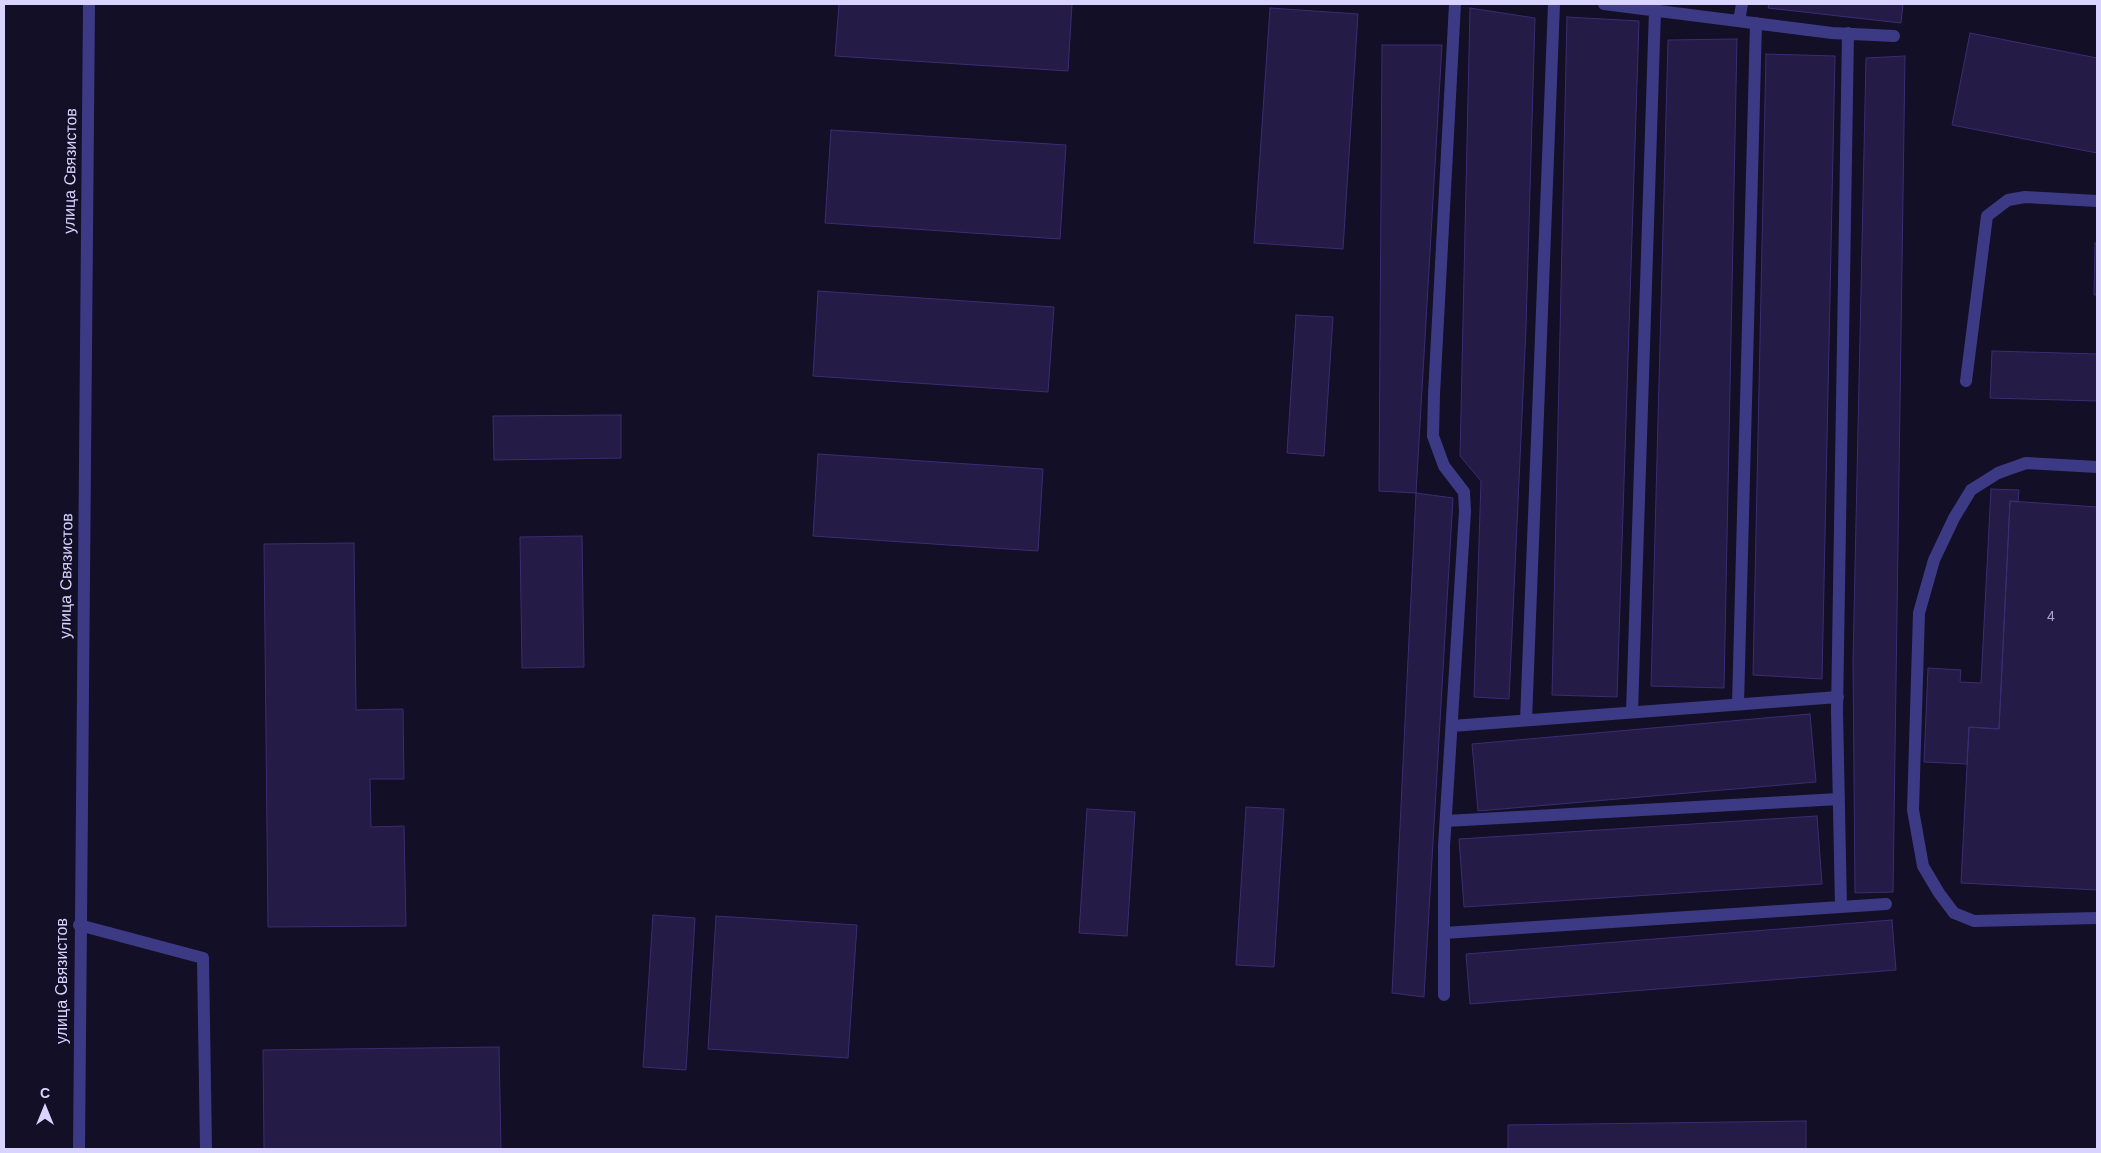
<!DOCTYPE html>
<html>
<head>
<meta charset="utf-8">
<style>
	body { margin:0 }
	#map { position:relative; width:2101px; height:1153px; overflow:hidden; background:#130f26; font-family:Arial,sans-serif }
	canvas { display:block }
	.frame { position:absolute; inset:0; border:5px solid #d9d4ff; pointer-events:none }
	.north { position:absolute; left:20px; top:1083px; width:50px; height:50px; -webkit-text-stroke:4px #130f26; paint-order:stroke; rotate:0deg; font-size:14px; font-weight:700; line-height:20px; text-align:center; color:#d9d4ff }
	.north::after { content:''; display:block; margin:auto; width:18px; height:22px; background:#d9d4ff; clip-path:polygon(50% 0,100% 100%,50% 72%,0 100%) }
</style>
</head>
<body>
<div id="map">
<canvas width="2101" height="1153"></canvas>
<div class="frame"></div>
<div class="north">С</div>
</div>
<script>
const ctx = document.querySelector('canvas').getContext('2d');
ctx.lineJoin = 'round';
function fillPath(path, color) { ctx.fillStyle = color; ctx.fill(path, 'evenodd'); }
const toPath = rows => new Path2D(rows.map(r => 'M' + r).join(''));
function strokePath(path, color, width, dash) { ctx.strokeStyle = color; ctx.lineWidth = width; ctx.lineCap = dash ? 'butt' : 'round'; ctx.setLineDash(dash || []); ctx.stroke(path); }
function label(font, color, halo, rows, align = 'center') {
  ctx.font = font + ' Arial,sans-serif'; ctx.lineWidth = 5; ctx.setLineDash([]); ctx.textBaseline = 'middle'; ctx.strokeStyle = halo; ctx.fillStyle = color; for (const [text, x, y, turn = 0] of rows) {
    ctx.save(); ctx.translate(x, y); ctx.rotate((+turn || 0) * Math.PI / 180); ctx.textAlign = isNaN(turn) ? turn : align; if (halo) ctx.strokeText(text, 0, 0); ctx.fillText(text, 0, 0); ctx.restore();
  }
}
const building = toPath([
	[839,4,1072,4,1068,71,835,56,839,4],
	[1769,4,1903,4,1901,23,1768,8,1769,4],
	[1270,8,1358,14,1343,249,1254,243,1270,8],
	[1470,8,1535,18,1526,328,1509,699,1474,697,1481,481,1460,456,1470,8],
	[1567,17,1639,21,1617,697,1552,695,1567,17],
	[1970,33,2097,58,2097,153,1952,125,1970,33],
	[1737,39,1724,688,1651,686,1668,40,1737,39],
	[1382,45,1442,45,1416,493,1379,491,1382,45],
	[1766,54,1835,56,1822,679,1753,675,1766,54],
	[1905,56,1893,892,1855,893,1853,661,1866,58,1905,56],
	[831,130,1066,145,1060,239,825,223,831,130],
	[2095,243,2097,244,2097,295,2094,295,2095,243],
	[818,291,1054,307,1048,392,813,376,818,291],
	[1296,315,1333,317,1324,456,1287,453,1296,315],
	[1992,351,2097,354,2097,401,1990,398,1992,351],
	[621,415,621,458,494,460,493,416,621,415],
	[818,454,1043,469,1038,551,813,536,818,454],
	[1991,489,2019,490,2018,502,2010,501,1999,729,1969,727,1967,764,1924,762,1928,668,1961,670,1960,682,1981,683,1991,489],
	[1416,493,1453,498,1424,997,1392,993,1416,493],
	[2010,501,2097,507,2097,890,1961,883,1969,727,1999,729,2010,501],
	[582,536,584,667,522,668,520,537,582,536],
	[354,543,356,710,403,709,404,779,370,779,371,827,404,826,406,926,268,927,264,544,354,543],
	[1810,714,1816,782,1478,811,1472,744,1810,714],
	[1246,807,1284,809,1274,967,1236,965,1246,807],
	[1087,809,1135,812,1127,936,1079,933,1087,809],
	[1817,816,1822,884,1464,907,1459,839,1817,816],
	[653,915,695,918,686,1070,643,1067,653,915],
	[716,916,857,925,848,1058,708,1049,716,916],
	[1892,920,1896,970,1470,1004,1466,954,1892,920],
	[499,1047,501,1149,264,1149,263,1050,499,1047],
	[1806,1121,1806,1149,1508,1149,1508,1125,1806,1121]
]);
fillPath(building, '#241b47');
strokePath(building, '#3b2d73', 1);
strokePath(toPath([
	[1604,4,1832,33,1894,36],
	[1739,21,1742,4],
	[1966,381,1987,216,2008,200,2025,197,2097,201],
	[2097,467,2026,463,1998,473,1971,490,1954,518,1934,560,1919,613,1913,810,1923,866,1939,893,1954,913,1974,921,2097,918],
	[1738,704,1756,23],
	[1632,712,1655,10],
	[1526,720,1554,4],
	[1452,726,1838,697],
	[1446,821,1839,799],
	[1841,907,1837,711,1848,33],
	[79,925,203,958,206,1149],
	[1444,933,1886,904],
	[1444,995,1444,846,1465,511,1464,492,1444,466,1433,436,1434,394,1455,4],
	[79,1149,89,4]
]), '#3d3a85', 12);
label('14px', '#aca6d1', null, [
	["4",2051,617]
]);
label('16px', '#d9d4ff', '#130f26', [
	["улица Связистов",71,171,-89],
	["улица Связистов",67,576,-89],
	["улица Связистов",63,981,-90]
]);
</script>
</body>
</html>
